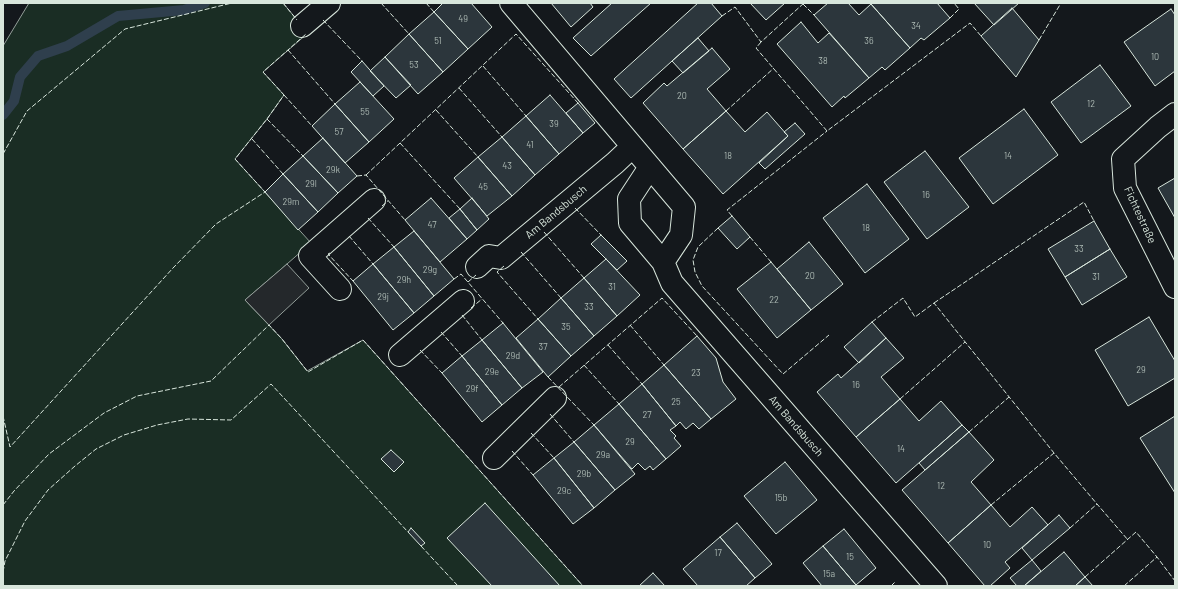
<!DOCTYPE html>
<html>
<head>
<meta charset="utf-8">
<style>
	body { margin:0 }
	#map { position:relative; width:1178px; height:589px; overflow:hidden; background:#14181c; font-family:Barlow,sans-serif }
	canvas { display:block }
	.frame { position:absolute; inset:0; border:4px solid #d8e6dc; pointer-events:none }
</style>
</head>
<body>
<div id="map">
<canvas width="1178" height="589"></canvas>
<div class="frame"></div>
</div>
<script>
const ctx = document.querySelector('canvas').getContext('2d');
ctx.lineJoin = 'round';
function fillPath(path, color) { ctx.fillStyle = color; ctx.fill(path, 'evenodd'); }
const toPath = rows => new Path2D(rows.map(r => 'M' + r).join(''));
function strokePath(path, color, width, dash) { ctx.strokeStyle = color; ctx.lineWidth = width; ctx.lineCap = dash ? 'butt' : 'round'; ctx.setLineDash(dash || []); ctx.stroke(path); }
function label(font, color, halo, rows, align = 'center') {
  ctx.font = font + ' Barlow,sans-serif'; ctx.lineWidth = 3; ctx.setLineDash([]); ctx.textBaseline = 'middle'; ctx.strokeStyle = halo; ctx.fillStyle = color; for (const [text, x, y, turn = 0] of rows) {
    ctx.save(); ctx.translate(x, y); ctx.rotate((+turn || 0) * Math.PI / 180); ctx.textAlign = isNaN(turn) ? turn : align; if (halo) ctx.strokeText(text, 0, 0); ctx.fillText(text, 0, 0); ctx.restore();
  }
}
const green = toPath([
	[29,3,283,3,308,33,263,72,284,95,267,119,235,159,311,243,287,264,245,300,282,339,307,371,363,340,583,586,3,586,3,46,29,3]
]);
fillPath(green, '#1a2d24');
strokePath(green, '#939e99', 1);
const parking = toPath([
	[287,264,309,288,269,325,245,300,287,264]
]);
fillPath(parking, '#24282b');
strokePath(parking, '#939e99', 1);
strokePath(toPath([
	[3,115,14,101,20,77,38,56,67,46,118,16,184,10,205,3]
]), '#2f3f4d', 10);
const building = toPath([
	[443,3,471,3,492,27,468,49,434,12,443,3],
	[551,3,590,3,593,7,571,27,551,3],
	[612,3,651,3,591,56,573,38,612,3],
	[698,3,711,3,722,16,631,98,614,79,698,3],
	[750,3,785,3,766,20,750,3],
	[828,3,848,3,859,15,871,4,910,48,885,70,882,67,869,78,814,15,828,3],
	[870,3,937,3,950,18,924,40,921,38,910,48,870,3],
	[974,3,1019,3,994,25,974,3],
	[1012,8,1039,40,1016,77,981,36,1012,8],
	[1171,9,1175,15,1175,71,1155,86,1124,42,1171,9],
	[434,12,468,49,443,72,409,34,434,12],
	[801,22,818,43,829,33,869,78,845,98,844,96,832,107,777,44,801,22],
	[409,34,443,72,418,94,385,57,409,34],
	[698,38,709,51,683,73,672,61,698,38],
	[712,48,730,69,707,89,726,111,683,149,643,103,664,83,667,86,712,48],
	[385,57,411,85,396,98,370,71,385,57],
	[362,61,384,86,373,96,351,72,362,61],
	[1100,65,1131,106,1081,143,1051,102,1100,65],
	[360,82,394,119,369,142,335,104,360,82],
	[550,95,583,133,559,154,526,116,550,95],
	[578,103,595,123,583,133,566,113,578,103],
	[335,104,369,142,345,163,312,126,335,104],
	[1024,109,1058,155,993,204,959,158,1024,109],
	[726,111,745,132,767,112,788,136,723,194,683,149,726,111],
	[526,116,559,154,535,175,502,137,526,116],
	[795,123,805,134,765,169,759,163,788,136,784,132,795,123],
	[502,137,535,175,512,196,478,157,502,137],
	[323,138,357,176,338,193,303,156,323,138],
	[925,151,969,207,927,239,884,182,925,151],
	[303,156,338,193,318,212,283,174,303,156],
	[478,157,512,196,487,216,454,178,478,157],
	[283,174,318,212,298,230,265,192,283,174],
	[1175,178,1175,218,1158,188,1175,178],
	[867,184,909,239,865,273,823,218,867,184],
	[431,198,467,239,440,262,405,220,431,198],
	[472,198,489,219,477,230,460,209,472,198],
	[460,209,477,230,467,239,449,218,460,209],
	[732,216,750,237,737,249,718,228,732,216],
	[1094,221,1110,249,1065,277,1048,249,1094,221],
	[414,231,454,279,434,296,394,247,414,231],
	[601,235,627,261,617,270,591,244,601,235],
	[809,242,843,284,811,310,777,269,809,242],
	[394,247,434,296,414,313,373,264,394,247],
	[1110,249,1127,277,1082,305,1065,277,1110,249],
	[606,259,640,295,617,316,584,278,606,259],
	[771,262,811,310,777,338,737,289,771,262],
	[373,264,414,313,393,330,353,281,373,264],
	[584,278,617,316,594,336,561,298,584,278],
	[561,298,594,336,571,356,538,319,561,298],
	[1149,317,1175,361,1175,378,1128,406,1095,350,1149,317],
	[538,319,571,356,548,377,516,338,538,319],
	[872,322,886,338,859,363,844,347,872,322],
	[503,323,543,372,522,388,482,340,503,323],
	[697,336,716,358,723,382,736,399,711,419,664,365,697,336],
	[886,338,904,358,881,377,900,399,856,437,817,392,838,374,841,378,886,338],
	[482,340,522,388,502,405,462,356,482,340],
	[462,356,502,405,482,422,442,373,462,356],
	[664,365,711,419,699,429,693,423,686,429,680,422,676,426,642,384,664,365],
	[642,384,676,426,670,430,676,436,674,438,681,446,666,459,619,404,642,384],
	[900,399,919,421,941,401,962,425,896,483,856,437,900,399],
	[619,404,666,459,653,470,650,466,645,470,638,463,632,469,594,425,619,404],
	[1175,416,1175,493,1140,438,1175,416],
	[594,425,635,474,615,490,574,442,594,425],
	[962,425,969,432,925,470,919,463,962,425],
	[969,432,994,460,971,482,991,505,948,543,902,490,969,432],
	[574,442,615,490,594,508,554,458,574,442],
	[391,450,404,462,394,472,381,459,391,450],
	[554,458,594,508,573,524,533,475,554,458],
	[785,462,817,500,776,534,744,496,785,462],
	[485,503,560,586,492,586,447,538,485,503],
	[991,505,1010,527,1032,507,1048,525,1005,562,1010,568,990,586,985,586,948,543,991,505],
	[1059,515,1070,528,1032,560,1022,548,1059,515],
	[737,523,772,564,755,578,720,537,737,523],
	[411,528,425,543,421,546,408,532,411,528],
	[844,529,876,568,856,585,823,546,844,529],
	[720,537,755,578,746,586,698,586,683,569,720,537],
	[823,546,856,585,854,586,822,586,803,563,823,546],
	[1064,552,1085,577,1075,586,1024,586,1064,552],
	[1032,560,1041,571,1024,586,1017,586,1010,578,1032,560],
	[653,573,665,586,639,586,653,573],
	[1085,577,1093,586,1075,586,1085,577]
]);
fillPath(building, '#2c363c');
strokePath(building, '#d8e6dc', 1);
const street = toPath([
	[511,3,684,207,681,235,663,262],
	[302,26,329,3],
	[1175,114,1158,127,1123,159,1125,188,1175,287],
	[650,167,629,199,630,223,663,262,672,283,936,586],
	[477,267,489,256,501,258,615,163,632,147],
	[340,289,310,256,374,200],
	[400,355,463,301],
	[494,458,555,398]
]);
strokePath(street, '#d8e6dc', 24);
strokePath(street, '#14181c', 22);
strokePath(toPath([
	[283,3,297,20],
	[381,3,409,34],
	[426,3,434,12],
	[803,4,814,15],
	[722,16,735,7,761,42,804,3],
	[950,18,959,9,954,3],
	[323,20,362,61],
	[1039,40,1061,3],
	[761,42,756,48,827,131,970,23,981,36],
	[288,50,335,104],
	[483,66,526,116],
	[459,88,502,137],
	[284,95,312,126],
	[436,110,478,157],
	[726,111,774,68],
	[267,119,303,156],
	[252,139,283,174],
	[400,143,460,209],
	[3,154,27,111,125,29,232,3],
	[366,175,516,34,578,103],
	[357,176,366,175,405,220],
	[382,206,388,201],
	[575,208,601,235],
	[732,216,727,210,827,131],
	[368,218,394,247],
	[718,228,698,247,693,260,695,272,702,286,783,374,829,335],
	[544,232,584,278],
	[349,236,373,264],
	[750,237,771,262],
	[521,252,561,298],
	[330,253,328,254,353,281],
	[504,266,497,272,538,319],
	[454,279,461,274,503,323],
	[468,282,476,275],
	[934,303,1084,202,1094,221],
	[471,308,482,299],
	[462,315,482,340],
	[872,322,903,298,915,317,934,303,1054,453,1097,504],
	[630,325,664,365],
	[441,332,462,356],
	[608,345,642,384],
	[420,350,442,373],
	[584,365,619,404],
	[548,377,594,425],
	[559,387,662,298,697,336],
	[900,399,965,342],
	[550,414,574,442],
	[3,416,10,447,173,268,216,224,265,192,235,159,267,119,284,95,263,72,306,34],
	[969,432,1009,397],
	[531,433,554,458],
	[512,451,533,475],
	[3,505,14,491,49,454,104,413,137,396,211,381,269,325,282,339,308,372,363,340,583,586],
	[991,505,1054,453],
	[1070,528,1097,504,1128,540],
	[421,546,458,586],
	[3,572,5,561,25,521,48,490,75,466,96,449,124,435,157,425,188,419,231,420,271,384,408,532],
	[1085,577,1136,532,1157,557],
	[891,586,895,582],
	[1124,586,1157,557,1175,581]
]), '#d8e6dc', 1, [5, 2]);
label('9px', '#adbab4', null, [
	["49",463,19],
	["34",916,26],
	["51",438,41],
	["36",869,41],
	["10",1155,57],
	["38",823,61],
	["53",414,65],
	["20",682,96],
	["12",1091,104],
	["55",365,112],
	["39",554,124],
	["57",339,132],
	["41",530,145],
	["18",728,156],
	["14",1008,156],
	["43",507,166],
	["29k",333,170],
	["29l",311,184],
	["45",483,187],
	["16",926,195],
	["29m",291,202],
	["47",432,225],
	["18",866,228],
	["33",1079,249],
	["29g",430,270],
	["20",810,276],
	["31",1096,277],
	["29h",404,280],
	["31",612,287],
	["29j",383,297],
	["22",774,300],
	["33",589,307],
	["35",566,327],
	["37",543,347],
	["29d",513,356],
	["29",1141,370],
	["29e",492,372],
	["23",696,373],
	["16",856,385],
	["29f",472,389],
	["25",676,402],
	["27",647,415],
	["29",630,442],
	["14",901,449],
	["29a",603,455],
	["29b",584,474],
	["12",941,486],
	["29c",564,491],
	["15b",781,498],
	["10",987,545],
	["17",718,553],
	["15",850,557],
	["15a",829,574]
]);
label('11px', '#d8e6dc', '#14181c', [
	["Am Bandsbusch",556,212,-40],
	["Fichtestraße",1140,215,65],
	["Am Bandsbusch",796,426,49]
]);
</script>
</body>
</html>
